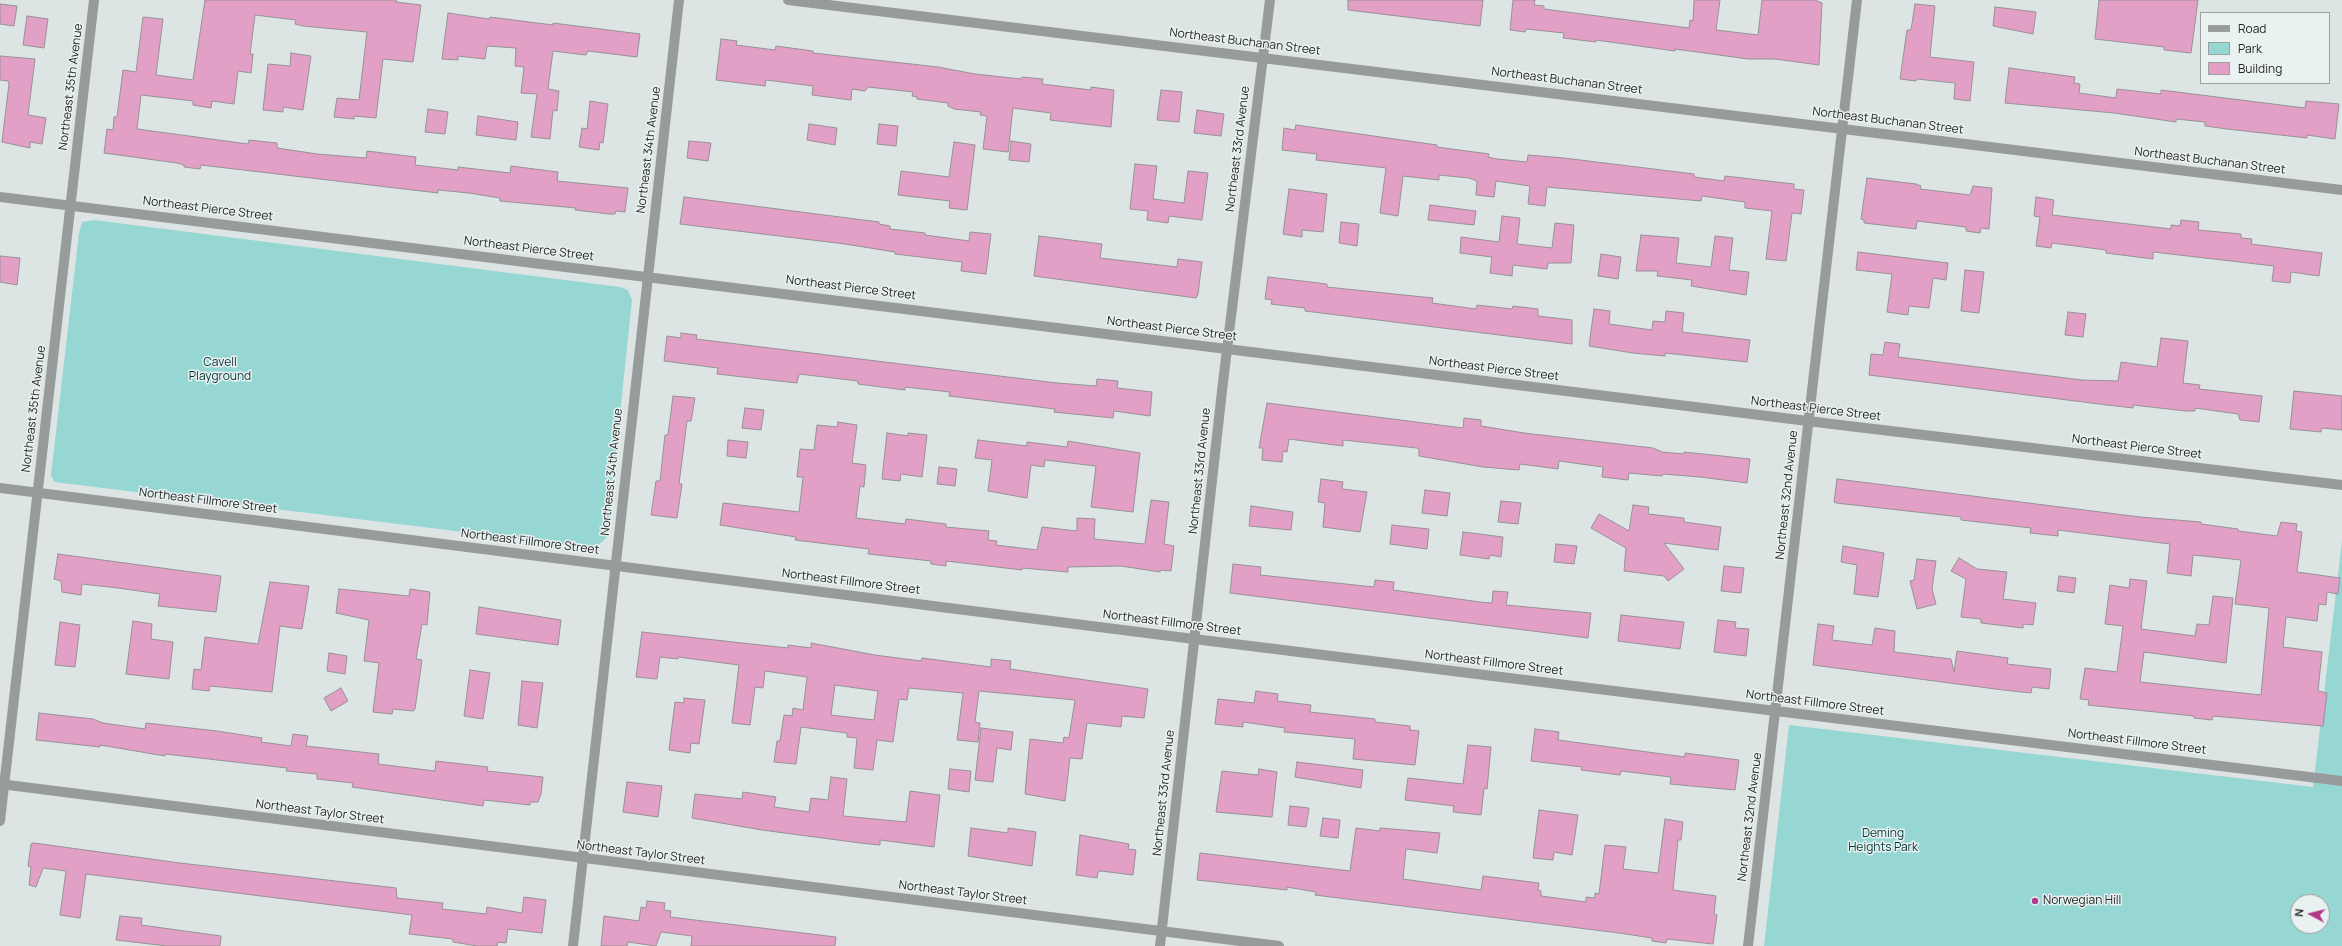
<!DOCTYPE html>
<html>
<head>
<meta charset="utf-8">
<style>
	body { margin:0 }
	#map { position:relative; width:2342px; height:946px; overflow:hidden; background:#dde4e4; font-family:Manrope,sans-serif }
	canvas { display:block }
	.legend { position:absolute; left:2200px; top:12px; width:130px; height:72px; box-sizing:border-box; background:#eaf2f1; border:1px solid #9ba1a0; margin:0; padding:5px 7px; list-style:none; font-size:12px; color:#242727 }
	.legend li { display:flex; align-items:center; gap:8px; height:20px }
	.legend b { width:20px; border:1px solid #9ba1a0 }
	.north { position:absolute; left:2290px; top:894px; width:40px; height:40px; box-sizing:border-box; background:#eaf2f1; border:1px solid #9ba1a0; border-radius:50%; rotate:277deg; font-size:11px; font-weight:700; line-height:16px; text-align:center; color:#242727 }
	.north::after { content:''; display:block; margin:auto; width:14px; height:18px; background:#b2388b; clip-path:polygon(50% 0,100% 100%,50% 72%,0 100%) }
</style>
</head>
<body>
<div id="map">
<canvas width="2342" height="946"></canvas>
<ul class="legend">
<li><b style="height:5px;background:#989b9b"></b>Road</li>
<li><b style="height:11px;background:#96d7d4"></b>Park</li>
<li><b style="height:11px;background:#e2a0c7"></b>Building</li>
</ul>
<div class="north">N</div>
</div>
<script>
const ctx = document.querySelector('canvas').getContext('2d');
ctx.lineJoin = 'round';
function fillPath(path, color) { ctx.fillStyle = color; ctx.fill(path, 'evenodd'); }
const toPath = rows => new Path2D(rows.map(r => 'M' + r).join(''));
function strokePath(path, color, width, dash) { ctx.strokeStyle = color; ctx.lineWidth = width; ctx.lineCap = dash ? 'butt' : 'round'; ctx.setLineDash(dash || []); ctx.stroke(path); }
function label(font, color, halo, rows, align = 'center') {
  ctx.font = font + ' Manrope,sans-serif'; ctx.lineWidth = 3; ctx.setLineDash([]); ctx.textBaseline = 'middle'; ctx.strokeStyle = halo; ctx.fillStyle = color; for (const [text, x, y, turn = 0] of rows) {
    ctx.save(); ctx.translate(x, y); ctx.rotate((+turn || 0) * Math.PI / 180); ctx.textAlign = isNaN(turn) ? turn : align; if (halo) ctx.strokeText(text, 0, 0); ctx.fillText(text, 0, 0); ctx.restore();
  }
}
fillPath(toPath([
	[94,220,620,287,628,290,632,300,607,537,595,548,54,482,51,475,79,233,82,222],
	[2342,541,2342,946,1764,946,1789,725,2313,787],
	[2298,902,2322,902,2322,926,2298,926]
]), '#96d7d4');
const building = toPath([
	[205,0,396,0,396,2,421,5,413,62,383,59,376,118,354,116,354,119,334,117,337,98,359,100,367,32,303,26,295,24,296,20,255,15,250,54,253,54,251,73,238,71,234,104,212,101,211,108,193,105,193,101,141,95,137,129,248,144,249,140,277,143,277,148,317,154,366,158,367,151,416,157,415,165,458,170,458,167,510,173,511,166,558,172,557,181,628,188,625,212,616,211,615,214,609,214,575,210,576,208,500,201,500,198,469,193,438,190,438,193,201,165,200,169,184,167,184,165,177,163,104,153,107,129,113,130,114,117,117,117,123,70,136,72,143,17,163,19,156,75,193,80,205,0],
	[1348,0,1483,0,1480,26,1348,10,1348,0],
	[1513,0,1535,0,1534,5,1544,6,1544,9,1689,28,1690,20,1693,21,1694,0,1720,0,1716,30,1758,35,1762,0,1815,0,1822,3,1819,65,1775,59,1748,59,1675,49,1675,51,1596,40,1596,42,1563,38,1564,33,1526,29,1525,32,1510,30,1513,0],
	[2099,0,2198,0,2191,53,2164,50,2164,47,2095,39,2099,0],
	[0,4,17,6,14,26,0,24,0,4],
	[1915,4,1935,6,1930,57,1974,62,1970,101,1954,99,1955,83,1917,79,1916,81,1900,79,1907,30,1911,30,1915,4],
	[1995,7,2036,12,2033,34,1993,26,1995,7],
	[448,13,489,19,490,17,553,25,553,23,640,34,637,57,588,51,586,55,553,51,548,89,559,91,557,111,553,110,550,139,531,137,537,94,521,93,524,67,515,66,516,48,487,46,485,59,458,56,458,60,442,59,448,13],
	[27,16,48,19,44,48,23,45,27,16],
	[721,39,737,41,736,45,775,50,776,46,813,51,813,53,938,67,975,74,1021,79,1022,77,1043,79,1042,84,1091,90,1091,87,1114,90,1111,127,1050,120,1051,113,1013,108,1008,152,983,149,987,116,980,115,981,112,954,109,948,106,948,103,917,99,917,97,912,96,913,92,868,87,865,91,852,89,851,100,812,95,813,86,766,80,765,86,716,80,721,39],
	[291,53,311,56,303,110,283,107,283,112,263,110,268,64,290,66,291,53],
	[0,56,35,59,28,115,46,118,42,144,30,142,30,148,2,142,9,84,8,81,0,80,0,56],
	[2009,68,2075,77,2074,83,2080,84,2079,93,2116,98,2117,89,2161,94,2161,90,2305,108,2306,101,2339,104,2335,139,2307,135,2307,138,2227,129,2205,126,2205,122,2176,119,2176,122,2114,113,2005,103,2009,68],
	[1161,90,1182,92,1179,122,1157,120,1161,90],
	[590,101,608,104,603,143,600,142,599,150,579,147,582,128,587,129,590,101],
	[428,109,448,112,445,134,425,132,428,109],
	[1197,110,1224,114,1221,136,1194,133,1197,110],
	[478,116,518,122,516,140,476,135,478,116],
	[809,124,837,128,835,145,807,140,809,124],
	[879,124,898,126,896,146,877,144,879,124],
	[1296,125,1437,145,1437,147,1489,154,1488,157,1497,159,1527,162,1528,155,1564,158,1694,174,1694,177,1724,181,1725,176,1794,184,1794,189,1804,190,1801,214,1792,213,1786,261,1766,259,1772,211,1745,208,1745,202,1702,196,1701,201,1547,187,1545,206,1528,204,1530,186,1496,181,1494,197,1476,195,1477,181,1469,178,1439,175,1439,180,1403,176,1398,216,1380,213,1386,168,1316,160,1317,154,1282,150,1284,128,1295,130,1296,125],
	[689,141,711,143,708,161,687,158,689,141],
	[1011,141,1031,144,1029,162,1009,160,1011,141],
	[954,142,975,145,967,210,949,208,950,201,898,195,901,171,949,177,954,142],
	[1135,164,1157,166,1153,199,1184,203,1188,171,1208,173,1202,220,1169,216,1168,223,1147,220,1148,211,1130,209,1135,164],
	[1867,178,1916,184,1921,186,1920,189,1970,195,1973,186,1992,188,1989,229,1981,228,1980,233,1966,231,1966,227,1917,221,1916,229,1864,223,1864,220,1861,219,1867,178],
	[1289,189,1327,194,1323,232,1302,230,1302,237,1283,234,1289,189],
	[684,197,879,222,879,224,890,226,890,229,925,233,925,235,969,241,970,232,991,234,986,274,961,271,962,262,895,254,895,252,845,244,680,224,684,197],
	[2036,197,2054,200,2052,215,2171,229,2171,225,2180,226,2181,220,2199,222,2198,230,2241,234,2241,238,2252,239,2251,244,2322,253,2319,276,2291,272,2290,283,2272,281,2274,266,2153,252,2153,259,2106,253,2106,250,2052,243,2051,248,2036,246,2040,217,2034,216,2036,197],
	[1430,205,1476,211,1474,225,1428,220,1430,205],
	[1502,216,1520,218,1517,244,1552,248,1555,223,1574,225,1571,263,1548,263,1547,269,1513,265,1512,276,1490,273,1492,257,1460,253,1461,237,1499,242,1502,216],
	[1341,222,1359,224,1357,246,1339,243,1341,222],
	[1641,235,1679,238,1676,263,1711,267,1715,236,1733,238,1729,270,1749,272,1746,295,1691,286,1692,280,1657,276,1658,271,1636,271,1641,235],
	[1039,236,1102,244,1100,258,1177,267,1178,259,1202,262,1198,294,1196,298,1034,276,1039,236],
	[1858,252,1948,263,1946,280,1933,278,1929,308,1909,306,1908,315,1887,312,1892,274,1856,270,1858,252],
	[1601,254,1621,257,1618,279,1598,276,1601,254],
	[0,256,20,258,17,285,0,282,0,256],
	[1965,270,1984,272,1979,313,1961,311,1965,270],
	[1268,277,1327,284,1327,287,1433,298,1432,303,1476,309,1477,305,1512,309,1513,306,1538,309,1538,316,1572,320,1572,344,1305,311,1305,308,1271,304,1272,300,1265,299,1268,277],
	[1594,309,1610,311,1609,324,1652,330,1653,321,1665,322,1666,311,1684,313,1682,332,1750,340,1747,362,1665,353,1665,356,1633,353,1589,346,1594,309],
	[2068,312,2086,314,2083,337,2065,335,2068,312],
	[681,333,697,335,696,339,1057,383,1096,386,1097,379,1118,381,1117,388,1152,392,1150,416,1114,411,1113,418,1054,412,1055,409,949,396,950,392,905,387,905,390,858,384,858,381,799,374,797,383,717,374,718,368,664,361,667,336,681,338,681,333],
	[2161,338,2188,341,2183,383,2200,385,2199,389,2262,396,2259,422,2240,420,2238,414,2195,408,2195,411,2186,411,2133,405,2133,408,2107,405,1869,375,1871,354,1883,355,1885,342,1900,344,1898,357,2082,380,2118,381,2121,362,2157,367,2161,338],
	[2294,391,2342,396,2342,430,2322,428,2321,432,2290,429,2294,391],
	[673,396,695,398,691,421,687,421,679,484,682,484,677,518,651,515,656,481,660,481,665,435,668,435,673,396],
	[1267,403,1463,428,1464,418,1481,420,1481,426,1524,433,1653,448,1662,452,1684,454,1684,452,1750,459,1747,483,1700,477,1663,474,1662,476,1629,473,1628,480,1602,477,1603,467,1559,461,1558,469,1520,464,1519,470,1483,467,1419,456,1419,449,1417,448,1343,440,1343,446,1289,439,1287,452,1283,451,1282,462,1262,460,1263,448,1259,448,1267,403],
	[745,408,764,410,761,430,742,428,745,408],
	[838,422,857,425,852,463,866,465,864,487,860,486,856,518,905,524,906,519,946,524,946,527,989,531,988,540,997,541,996,545,1037,550,1042,527,1077,531,1077,518,1095,519,1094,539,1145,544,1151,500,1169,502,1164,544,1174,546,1171,571,1161,570,1160,572,1121,566,1068,567,1068,572,1022,568,1022,570,946,561,946,566,931,564,931,561,868,554,869,549,795,540,796,537,720,525,723,503,799,512,803,477,797,477,800,449,814,450,817,425,837,427,838,422],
	[887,433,908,436,908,433,927,435,922,477,901,474,900,481,882,479,887,433],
	[728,440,748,442,746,458,727,456,728,440],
	[978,440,1027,446,1027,442,1067,447,1068,441,1140,453,1133,512,1091,507,1096,466,1045,460,1044,467,1031,465,1027,498,988,491,992,460,975,458,978,440],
	[939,467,957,469,955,486,937,484,939,467],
	[1321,479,1343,482,1342,489,1367,492,1360,532,1323,527,1325,503,1318,502,1321,479],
	[1837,479,2140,517,2201,522,2201,524,2238,529,2238,531,2277,536,2281,522,2297,524,2296,531,2302,532,2297,572,2340,578,2338,594,2327,592,2326,605,2319,604,2317,621,2286,617,2283,647,2322,652,2318,691,2327,693,2323,726,2213,716,2212,720,2194,718,2194,716,2088,705,2089,700,2080,699,2085,668,2117,672,2123,626,2105,624,2110,585,2129,588,2130,579,2147,581,2141,629,2195,636,2197,624,2209,625,2213,596,2233,598,2226,663,2144,652,2140,682,2261,695,2269,608,2235,604,2241,560,2193,555,2191,576,2167,573,2170,544,2058,530,2058,536,2030,533,2031,528,1961,520,1961,517,1836,503,1834,502,1837,479],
	[1425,490,1450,493,1447,516,1422,513,1425,490],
	[1501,501,1521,503,1518,524,1498,522,1501,501],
	[1633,505,1649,507,1648,514,1684,518,1684,522,1721,527,1718,550,1664,543,1684,569,1668,581,1664,576,1624,571,1626,548,1591,528,1599,514,1629,531,1633,505],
	[1251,506,1293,512,1291,530,1249,526,1251,506],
	[1392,525,1429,529,1427,549,1390,544,1392,525],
	[1463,532,1503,537,1501,557,1490,555,1489,559,1460,555,1463,532],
	[1556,544,1577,546,1574,564,1554,562,1556,544],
	[1843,546,1884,553,1878,597,1854,594,1857,565,1841,562,1843,546],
	[58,554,221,576,216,612,158,606,160,594,118,588,82,584,81,595,62,592,61,581,54,579,58,554],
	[1959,558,1977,569,2007,572,2003,599,2036,603,2033,625,2023,624,2023,628,1981,623,1981,619,1961,617,1966,579,1951,571,1959,558],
	[1917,559,1936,561,1932,589,1936,604,1917,609,1910,581,1914,580,1917,559],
	[1233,564,1261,567,1260,575,1374,587,1375,580,1394,582,1393,590,1480,602,1492,603,1493,591,1508,592,1506,605,1591,613,1588,638,1230,593,1233,564],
	[1724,566,1744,568,1741,593,1721,591,1724,566],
	[2059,576,2076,578,2074,593,2057,591,2059,576],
	[270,582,309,586,302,629,280,626,272,692,210,686,209,691,192,689,194,669,201,670,205,637,258,644,270,582],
	[339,589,409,596,410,589,430,592,427,625,422,624,416,659,422,660,415,709,413,711,393,709,392,714,373,712,379,663,364,661,369,620,336,613,339,589],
	[479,607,561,620,558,645,476,634,479,607],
	[1621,615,1684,622,1680,649,1618,641,1621,615],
	[1718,620,1736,622,1735,628,1749,629,1746,656,1714,652,1718,620],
	[133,621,152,624,151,639,173,642,169,679,126,674,133,621],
	[60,622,80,625,75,667,55,665,60,622],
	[1818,624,1834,626,1832,640,1872,645,1875,628,1895,631,1894,652,1951,659,1954,672,1957,651,2008,658,2007,664,2051,669,2049,689,2032,687,2031,693,2003,690,1813,665,1818,624],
	[642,632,788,648,788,645,811,648,811,643,875,655,921,661,922,658,991,667,991,659,1011,661,1010,669,1148,689,1144,718,1122,716,1121,727,1087,723,1082,759,1070,758,1065,801,1025,794,1028,759,1030,739,1063,743,1064,737,1069,738,1075,700,979,691,975,722,980,723,978,742,957,740,963,693,909,688,907,700,899,699,893,742,877,740,873,770,854,768,857,738,847,737,847,733,801,727,796,764,774,762,777,741,780,741,784,715,792,716,793,708,803,710,807,677,765,671,763,688,755,687,750,725,732,723,739,665,678,657,678,659,660,657,657,679,636,677,642,632],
	[835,685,878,691,874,720,831,715,835,685],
	[329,653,347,656,345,674,327,671,329,653],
	[470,670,490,673,483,719,464,716,470,670],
	[522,681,543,683,537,728,518,725,522,681],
	[341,688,348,701,331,711,324,698,341,688],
	[1256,691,1278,694,1277,701,1311,705,1310,712,1375,719,1375,722,1410,726,1410,730,1419,731,1415,765,1353,759,1355,739,1284,732,1285,728,1243,722,1243,727,1215,724,1218,699,1254,703,1256,691],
	[684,698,705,700,699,744,691,743,690,753,669,750,675,702,684,703,684,698],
	[39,713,93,719,103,723,145,729,146,723,217,731,262,738,261,742,291,746,293,734,308,736,306,746,379,754,378,764,435,771,436,761,488,767,487,771,543,777,541,794,538,802,530,802,530,805,484,800,483,806,352,787,353,783,317,779,317,774,286,771,287,768,165,754,165,756,100,745,100,747,36,740,39,713],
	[981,728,1013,732,1011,750,997,748,993,782,975,780,981,728],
	[1535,729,1559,732,1558,740,1685,757,1685,753,1739,760,1735,790,1670,784,1671,777,1621,771,1620,775,1581,770,1582,767,1531,761,1535,729],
	[1468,745,1491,747,1487,789,1484,788,1481,815,1453,812,1454,806,1405,800,1408,778,1463,784,1468,745],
	[1297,762,1363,770,1361,788,1295,777,1297,762],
	[950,769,971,771,969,792,948,789,950,769],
	[1259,769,1277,772,1272,817,1216,812,1222,771,1258,775,1259,769],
	[831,777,847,779,843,816,906,822,910,791,940,795,934,847,880,840,880,845,860,843,762,830,692,818,695,794,742,799,743,792,776,797,774,807,809,812,811,798,828,800,831,777],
	[627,782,662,786,658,817,623,812,627,782],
	[1290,806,1309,808,1306,827,1288,825,1290,806],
	[1539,810,1578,815,1572,855,1554,852,1553,860,1533,858,1539,810],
	[1323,818,1340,820,1338,838,1320,836,1323,818],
	[1665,819,1683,822,1681,840,1678,840,1673,890,1716,896,1714,914,1717,915,1713,944,1667,939,1666,943,1652,941,1652,938,1619,933,1315,895,1316,892,1287,887,1287,890,1197,880,1200,853,1350,871,1356,828,1380,831,1380,828,1440,833,1437,853,1406,849,1403,879,1481,890,1483,876,1539,883,1538,890,1541,891,1541,896,1586,902,1586,897,1595,898,1595,893,1599,894,1605,845,1626,847,1623,869,1658,873,1665,819],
	[971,828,1008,833,1008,828,1036,832,1032,866,968,856,971,828],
	[1080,835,1129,844,1128,849,1136,850,1133,875,1101,871,1098,872,1097,878,1076,875,1080,835],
	[34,843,180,863,396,888,397,898,443,903,442,909,486,914,487,907,522,913,524,897,546,900,542,933,508,929,506,943,498,942,497,946,477,946,453,942,453,939,409,934,412,915,86,874,80,918,60,915,66,871,43,868,36,887,29,885,31,867,28,866,31,844,34,843],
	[647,901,665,903,664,910,671,911,670,917,836,937,835,946,691,946,692,936,661,932,656,946,628,942,627,946,601,946,604,916,639,921,641,907,646,908,647,901],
	[120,916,142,918,141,925,221,936,220,946,167,946,116,940,120,916]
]);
fillPath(building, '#e2a0c7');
strokePath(building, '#979194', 1);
strokePath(toPath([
	[788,0,2342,190],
	[0,197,1832,424,2342,485],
	[0,488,1194,639,2342,781],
	[0,784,1279,946],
	[0,821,94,0],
	[573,946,679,0],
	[1160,946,1223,382,1270,0],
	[1748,946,1857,0]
]), '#989b9b', 10);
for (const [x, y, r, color] of [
	[2035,901,4,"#b2388b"]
]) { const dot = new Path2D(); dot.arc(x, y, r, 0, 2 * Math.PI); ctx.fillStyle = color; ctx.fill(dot); strokePath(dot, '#eaf2f1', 1.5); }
label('12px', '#242727', '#eaf2f1', [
	["Northeast Buchanan Street",1245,42,7],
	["Northeast Buchanan Street",1567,81,7],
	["Northeast 35th Avenue",71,87,-83],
	["Northeast Buchanan Street",1888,121,7],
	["Northeast 33rd Avenue",1238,149,-83],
	["Northeast 34th Avenue",649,150,-83],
	["Northeast Buchanan Street",2210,161,7],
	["Northeast Pierce Street",208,209,7],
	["Northeast Pierce Street",529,249,7],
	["Northeast Pierce Street",851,288,7],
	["Northeast Pierce Street",1172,329,7],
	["Northeast Pierce Street",1494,369,7],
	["Northeast 35th Avenue",34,409,-83],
	["Northeast Pierce Street",1816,409,7],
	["Northeast Pierce Street",2137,447,7],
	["Northeast 33rd Avenue",1200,471,-84],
	["Northeast 34th Avenue",612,472,-84],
	["Northeast 32nd Avenue",1787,495,-84],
	["Northeast Fillmore Street",208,501,7],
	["Northeast Fillmore Street",530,542,7],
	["Northeast Fillmore Street",851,582,7],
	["Northeast Fillmore Street",1172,623,7],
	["Northeast Fillmore Street",1494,663,7],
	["Northeast Fillmore Street",1815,703,7],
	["Northeast Fillmore Street",2137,742,7],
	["Northeast 33rd Avenue",1164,793,-84],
	["Northeast Taylor Street",320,812,7],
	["Northeast 32nd Avenue",1750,817,-83],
	["Northeast Taylor Street",641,853,7],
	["Northeast Taylor Street",963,893,7]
]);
label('12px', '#043534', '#eaf2f1', [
	["Cavell",220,363],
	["Playground",220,377],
	["Deming",1883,834],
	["Heights Park",1883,848]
]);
label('12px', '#242727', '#eaf2f1', [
	["Norwegian Hill",2043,901]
], 'left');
</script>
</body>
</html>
